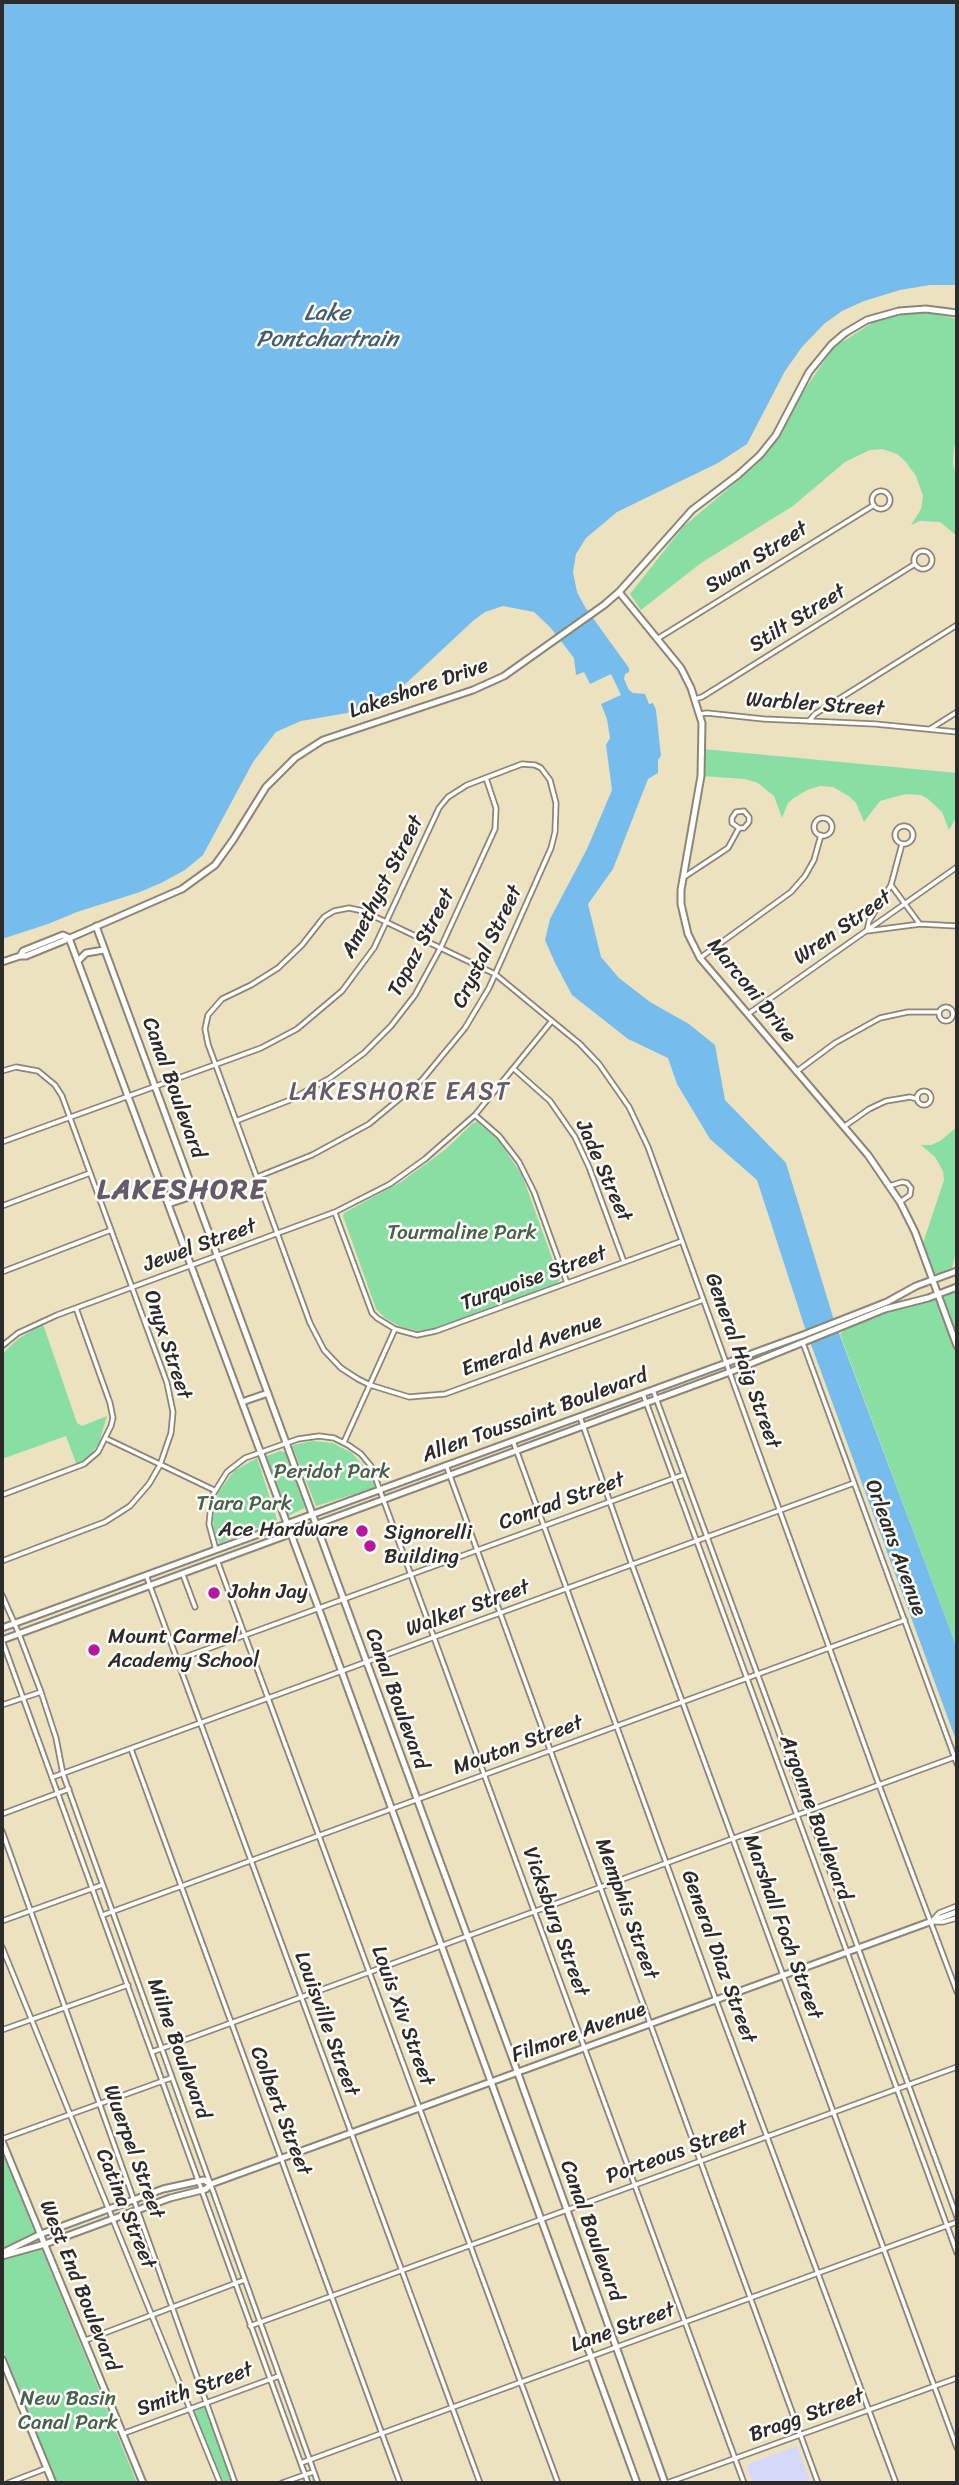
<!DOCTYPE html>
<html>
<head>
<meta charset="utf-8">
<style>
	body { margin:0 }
	#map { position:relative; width:959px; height:2485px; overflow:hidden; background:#ece2c0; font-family:Sriracha,sans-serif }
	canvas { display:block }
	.frame { position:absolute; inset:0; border:4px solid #2b2b2b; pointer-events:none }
</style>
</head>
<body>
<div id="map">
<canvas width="959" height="2485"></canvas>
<div class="frame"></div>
</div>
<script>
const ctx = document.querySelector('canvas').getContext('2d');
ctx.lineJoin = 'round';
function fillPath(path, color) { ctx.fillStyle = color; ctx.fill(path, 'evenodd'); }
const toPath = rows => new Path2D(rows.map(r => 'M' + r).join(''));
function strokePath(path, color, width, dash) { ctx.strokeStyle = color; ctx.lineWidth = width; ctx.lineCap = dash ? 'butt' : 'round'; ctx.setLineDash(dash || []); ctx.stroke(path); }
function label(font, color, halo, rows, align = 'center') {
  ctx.font = font + ' Sriracha,sans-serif'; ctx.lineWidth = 5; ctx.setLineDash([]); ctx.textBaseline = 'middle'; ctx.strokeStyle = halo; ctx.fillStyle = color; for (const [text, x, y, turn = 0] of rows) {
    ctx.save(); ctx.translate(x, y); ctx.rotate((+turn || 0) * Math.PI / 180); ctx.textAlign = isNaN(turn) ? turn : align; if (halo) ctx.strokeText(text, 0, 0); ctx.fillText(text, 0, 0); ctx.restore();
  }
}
fillPath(toPath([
	[797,2446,811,2483,753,2483,747,2468,748,2464]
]), '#d5d8f9');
fillPath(toPath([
	[911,313,936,314,957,319,957,440,954,448,953,463,957,481,957,536,940,522,920,521,911,525,921,509,923,496,916,476,905,461,897,454,882,449,870,450,845,462,793,506,701,563,641,610,630,594,683,527,754,467,774,443,805,389,833,348,878,319],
	[703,749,957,773,957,816,949,830,942,812,928,799,921,795,906,794,880,801,864,822,856,803,850,797,833,787,820,786,807,790,794,798,788,803,782,818,774,796,758,783,745,779,701,776],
	[477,1122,498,1140,522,1175,560,1280,557,1283,435,1328,418,1331,401,1327,385,1318,376,1309,343,1216,344,1213,401,1182,446,1149,473,1123],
	[957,1127,957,1247,951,1273,933,1279,921,1249,944,1180,943,1171,935,1157,921,1145,931,1145,940,1141],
	[957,1287,957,1648,840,1334,853,1322],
	[43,1324,77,1423,82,1426,107,1416,99,1443,89,1457,77,1466,66,1436,2,1459,2,1354,18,1339],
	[313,1441,333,1443,352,1453,369,1472,375,1486,374,1488,316,1506,293,1448,293,1445],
	[280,1451,285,1452,305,1508,286,1517,264,1457],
	[257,1458,277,1520,220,1543,215,1536,213,1520,218,1493,234,1471],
	[2,2152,137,2483,57,2483,2,2347],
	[205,2406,232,2483,224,2483,193,2410]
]), '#89dfa3');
fillPath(toPath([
	[2,2,957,2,957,285,930,285,900,290,864,301,842,311,824,324,802,347,785,371,747,444,718,463,617,512,586,538,576,554,573,572,577,592,585,607,629,668,629,672,625,674,624,679,629,690,633,693,645,694,649,704,653,703,656,710,661,756,658,760,658,773,648,779,613,869,588,904,601,957,619,978,650,1002,689,1024,715,1045,725,1100,786,1163,833,1317,957,1648,957,1743,805,1328,757,1180,710,1139,677,1084,668,1058,628,1039,572,995,555,963,545,940,550,919,587,849,612,790,606,745,610,738,607,719,601,704,621,695,611,674,590,684,584,672,576,675,574,658,550,627,534,612,503,606,485,612,474,620,400,689,379,702,347,713,301,721,276,732,253,762,203,855,185,870,161,883,140,892,77,912,48,924,2,939]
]), '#76bdee');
const street = toPath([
	'872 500a9 9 0 1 1 18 0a9 9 0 1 1-18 0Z',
	'914 560a9 9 0 1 1 18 0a9 9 0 1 1-18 0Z',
	[657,639,874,505],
	[695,699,702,697,915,564],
	[700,714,707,713,764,719,875,724,957,732],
	[809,721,815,714,957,625],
	[930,729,957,712],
	'814 827a9 9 0 1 1 18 0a9 9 0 1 1-18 0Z',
	'895 835a9 9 0 1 1 18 0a9 9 0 1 1-18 0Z',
	[902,844,891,885,869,921,867,931,920,924,957,926],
	[684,877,728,848,739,828,744,828,749,822,749,817,744,811,736,812,732,818,732,823,739,828],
	[891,885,919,923],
	[700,958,791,892,805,876,814,860,821,835],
	'939 1014a7 7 0 1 1 14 0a7 7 0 1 1-14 0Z',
	[748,1014,957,867],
	[514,1069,550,1101,575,1137,589,1167,624,1262],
	[2,1071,16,1067,38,1071,55,1085,62,1096,167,1383,173,1412,171,1433,160,1465,149,1484,130,1506,105,1522,2,1561],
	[796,1072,835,1043,880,1018,908,1012,939,1012],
	'917 1098a7 7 0 1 1 14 0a7 7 0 1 1-14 0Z',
	[475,1115,499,1136,519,1162,534,1192,567,1283],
	[236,1121,290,1100,330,1078,364,1053,391,1026,415,995,441,947,495,829,496,808,486,778],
	[845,1126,869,1109,886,1101,910,1097,917,1099],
	[2,1142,261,1048,297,1029,342,991,374,948,439,808,448,797,467,785,522,764,535,765,541,768,550,780,556,803,555,832,551,848,489,988,465,1028,422,1080,369,1124,312,1155,257,1177],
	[889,1186,902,1182,907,1183,911,1188,910,1195,900,1202],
	[2,1206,90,1173],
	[335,1213,372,1313,377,1318,395,1329,417,1335,436,1331,682,1241],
	[2,1272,111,1230],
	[703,1300,445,1394,409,1397,370,1385,358,1379,341,1368,324,1350,310,1323,208,1044,205,1029,208,1015,222,999,251,985,278,968,302,945,324,917,334,911,349,908,363,911,495,974,580,1044,599,1064,629,1107,648,1147,879,1785,957,1992],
	[803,1343,957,1764],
	[2,1346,18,1333,57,1315,335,1212,390,1184,425,1159,475,1115,551,1022],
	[653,1390,957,2217],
	[643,1394,957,2253],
	[580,1417,632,1565,957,2448],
	[105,1438,214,1490],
	[513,1441,716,2000,896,2483],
	[344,1442,395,1329],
	[446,1465,818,2483],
	[2,1495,84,1464,98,1452,111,1426,113,1418,110,1403,76,1308],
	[216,1550,209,1524,212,1496,227,1472,245,1458,298,1439,319,1436,334,1438,348,1445,361,1454,371,1466,744,2483],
	[217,1560,558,2483],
	[146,1575,480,2483],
	[183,1575,195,1607],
	[2,1595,19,1634,41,1692,56,1738,63,1774,318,2483],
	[2,1640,308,2483],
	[177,1660,683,1475],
	[2,1705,41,1692],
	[131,1749,400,2483],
	[53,1777,854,1483],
	[2,1814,69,1789],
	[2,1831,235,2483],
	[103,1915,905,1620],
	[933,1920,939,1913,957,1906],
	[2,1921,102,1885],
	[934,1922,943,1922,957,1918],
	[2,1947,220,2483],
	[2,2030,128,1985],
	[152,2052,955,1757],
	[2,2139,171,2078],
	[250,2326,957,2067],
	[86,2340,244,2280],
	[122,2434,279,2376],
	[301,2463,957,2222],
	[8,2483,47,2468],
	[282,2483,313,2472],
	[667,2483,957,2378]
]);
const secondary = toPath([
	[619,592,681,668,691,688,702,723,701,776,681,890,681,904,688,934,700,958,868,1155,900,1202,915,1232,957,1346],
	[96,926,516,2068,665,2483],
	[69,938,320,1612,637,2483],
	[20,956,23,951,63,935,69,938],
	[78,961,86,953,104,950],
	[2,962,20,956,26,956,63,941,182,889,215,865,233,840,266,787,295,758,323,740,473,690,504,676,604,605,619,592,692,510,738,475,760,455,776,435,809,372,831,345,845,333,867,320,899,311,926,309,957,313],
	[168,1204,195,1195],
	[242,1402,268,1393],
	[2,1628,803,1335,887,1302,916,1286,957,1271],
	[2,1640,730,1372,885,1309,928,1298,957,1287],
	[2,2141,143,2483],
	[2,2253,41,2234,163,2189,204,2180,211,2184],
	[2,2256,45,2244,170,2198,206,2189,211,2184,957,1912],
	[2,2359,53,2483]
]);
strokePath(street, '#8c8676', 7);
strokePath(secondary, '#8c8676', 9);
strokePath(street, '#fff', 3.5);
strokePath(secondary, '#fff', 5);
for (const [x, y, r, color] of [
	[362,1531,7,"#b5179e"],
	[370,1546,7,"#b5179e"],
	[214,1593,7,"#b5179e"],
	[94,1650,7,"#b5179e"]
]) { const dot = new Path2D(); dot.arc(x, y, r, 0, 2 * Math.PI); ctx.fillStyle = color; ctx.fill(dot); strokePath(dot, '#fdfcf7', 2.5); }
label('21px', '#2b2b2b', '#fdfcf7', [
	["Swan Street",757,558,-32],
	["Stilt Street",798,619,-32],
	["Lakeshore Drive",419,689,-19],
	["Warbler Street",815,705,4],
	["Amethyst Street",383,887,-63],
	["Wren Street",843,928,-35],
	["Topaz Street",422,943,-62],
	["Crystal Street",488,947,-64],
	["Marconi Drive",751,991,51],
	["Canal Boulevard",173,1088,70],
	["Jade Street",603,1171,66],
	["Jewel Street",200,1246,-20],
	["Turquoise Street",534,1279,-20],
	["Onyx Street",167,1345,72],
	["Emerald Avenue",532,1346,-20],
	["General Haig Street",742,1361,70],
	["Allen Toussaint Boulevard",535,1416,-20],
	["Conrad Street",562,1502,-20],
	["Orleans Avenue",895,1548,70],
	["Walker Street",468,1609,-20],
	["Canal Boulevard",396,1699,70],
	["Mouton Street",518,1746,-20],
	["Argonne Boulevard",815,1818,70],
	["Memphis Street",626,1909,70],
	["Vicksburg Street",555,1922,70],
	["Marshall Foch Street",782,1927,70],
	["General Diaz Street",718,1957,70],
	["Louis Xiv Street",402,2016,70],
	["Louisville Street",326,2024,70],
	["Filmore Avenue",579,2033,-20],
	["Milne Boulevard",178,2049,70],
	["Colbert Street",280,2111,69],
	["Wuerpel Street",133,2152,70],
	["Porteous Street",677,2153,-20],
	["Catina Street",125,2209,68],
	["Canal Boulevard",591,2231,70],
	["West End Boulevard",79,2286,68],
	["Lane Street",623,2328,-20],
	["Smith Street",195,2390,-20],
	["Bragg Street",807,2416,-20]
]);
label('21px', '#47614f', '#fdfcf7', [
	["Tourmaline Park",462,1234],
	["Peridot Park",332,1473],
	["Tiara Park",244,1505],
	["New Basin",68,2400],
	["Canal Park",68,2424]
]);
label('21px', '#2b2b2b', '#fdfcf7', [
	["Ace Hardware",348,1531,"right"],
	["Signorelli",384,1534],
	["Building",384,1558],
	["John Jay",228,1593],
	["Mount Carmel",108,1638],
	["Academy School",108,1662]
], 'left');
label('italic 23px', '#455e6f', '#fdfcf7', [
	["Lake",327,314],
	["Pontchartrain",327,340]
]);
ctx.letterSpacing = '2px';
label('24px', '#645b68', '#fdfcf7', [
	["LAKESHORE EAST",400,1093]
]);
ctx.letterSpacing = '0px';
ctx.letterSpacing = '2px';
label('bold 28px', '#645b68', '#fdfcf7', [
	["LAKESHORE",182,1191]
]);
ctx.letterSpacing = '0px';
</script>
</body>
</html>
